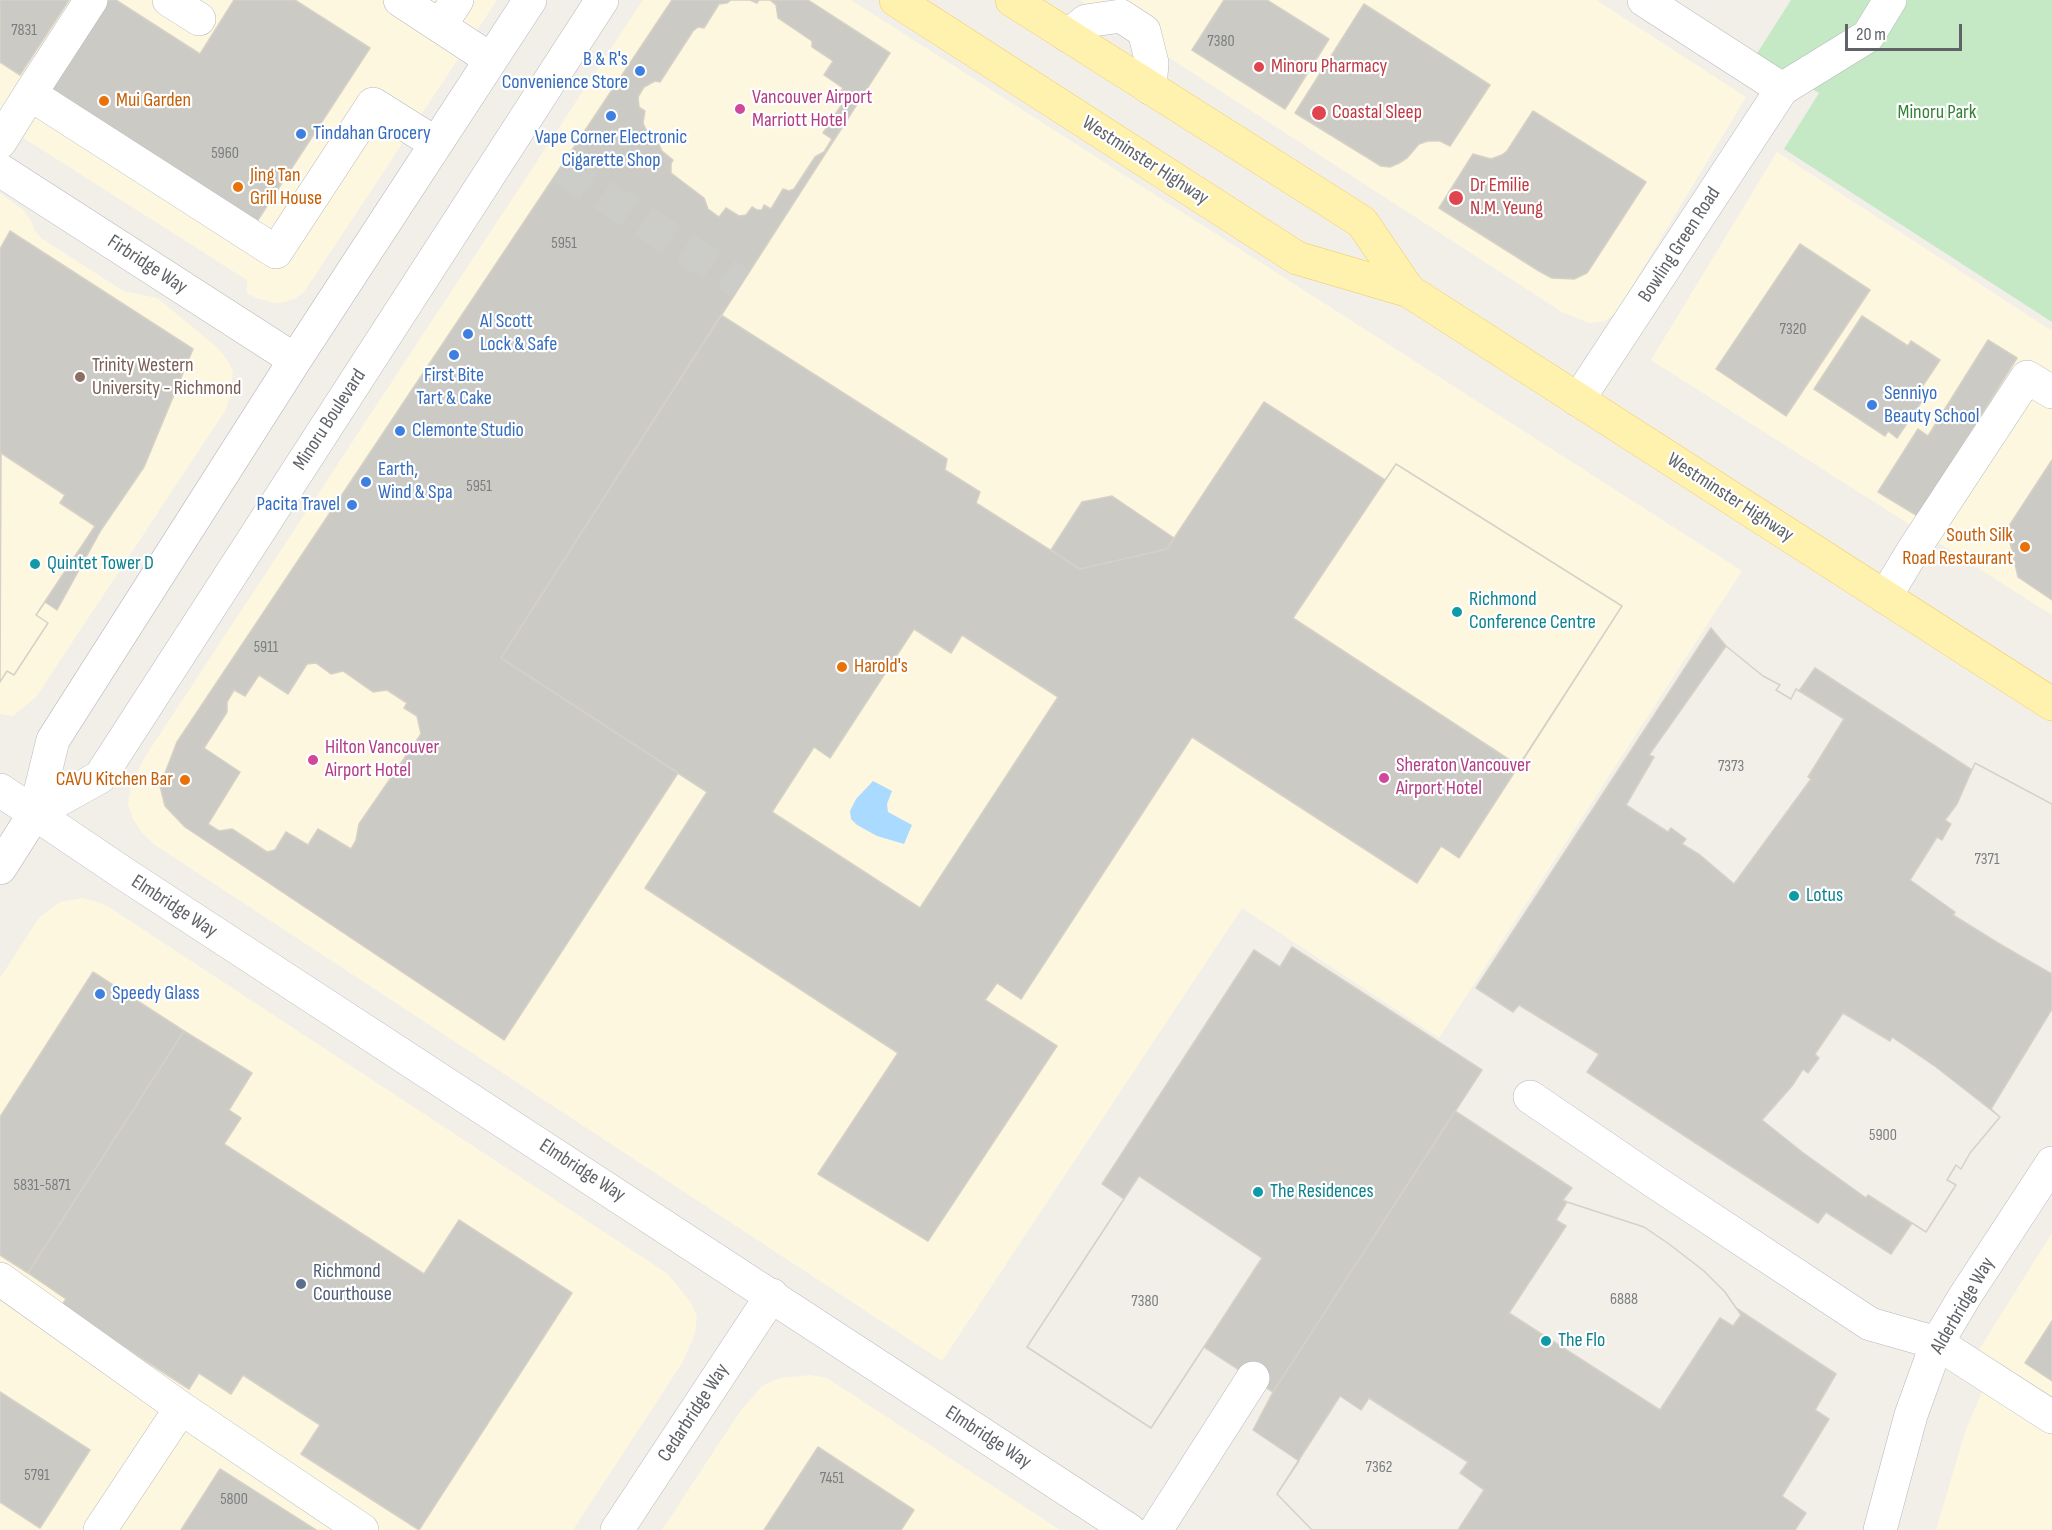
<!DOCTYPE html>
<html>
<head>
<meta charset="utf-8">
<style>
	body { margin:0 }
	#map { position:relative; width:2052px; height:1530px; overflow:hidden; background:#f1efe8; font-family:"Sofia Sans Condensed",sans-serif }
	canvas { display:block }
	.scale { position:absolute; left:1845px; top:24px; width:117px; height:27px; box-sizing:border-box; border:3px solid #5f6368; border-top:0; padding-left:8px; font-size:18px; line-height:21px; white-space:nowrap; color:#5f6368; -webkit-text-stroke:4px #fff; paint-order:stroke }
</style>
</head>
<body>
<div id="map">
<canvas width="2052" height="1530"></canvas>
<div class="scale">20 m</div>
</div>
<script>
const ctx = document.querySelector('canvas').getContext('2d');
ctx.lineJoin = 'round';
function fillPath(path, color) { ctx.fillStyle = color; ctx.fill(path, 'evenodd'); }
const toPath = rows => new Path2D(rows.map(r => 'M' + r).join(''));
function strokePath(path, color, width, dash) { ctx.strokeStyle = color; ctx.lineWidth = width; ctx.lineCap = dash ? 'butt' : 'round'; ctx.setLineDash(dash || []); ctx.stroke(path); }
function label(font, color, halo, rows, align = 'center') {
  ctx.font = font + ' "Sofia Sans Condensed",sans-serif'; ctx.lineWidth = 4.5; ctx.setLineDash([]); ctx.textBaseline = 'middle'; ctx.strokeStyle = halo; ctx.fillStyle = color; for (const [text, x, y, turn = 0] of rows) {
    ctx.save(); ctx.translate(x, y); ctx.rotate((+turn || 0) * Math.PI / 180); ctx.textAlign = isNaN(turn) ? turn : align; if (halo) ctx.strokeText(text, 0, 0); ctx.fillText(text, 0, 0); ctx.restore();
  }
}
fillPath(toPath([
	[0,0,497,0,310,283,304,292,296,298,285,302,275,303,256,298,247,293,247,280,0,123],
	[643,0,851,0,1742,571,1439,1038,1242,908,942,1361,155,845,142,833,133,819,128,804,131,785,143,760],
	[1080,0,1596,0,1746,97,1617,311,1605,321,1589,323,1562,312],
	[1777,152,2052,331,2052,615,1651,360],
	[0,193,23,210,30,219,35,231,41,238,120,289,127,292,157,298,218,348,227,360,233,371,230,398,225,411,36,697,13,716,0,714],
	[82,898,101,903,115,911,668,1274,691,1303,697,1316,695,1334,682,1363,573,1530,0,1530,0,978,39,918,60,902],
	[2052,1233,2052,1402,1977,1353],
	[811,1375,827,1378,1060,1530,662,1530,739,1413,762,1386,780,1378],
	[1986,1383,2052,1426,2052,1530,1936,1530,1966,1429]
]), '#fef7e0');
fillPath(toPath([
	[1791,0,2052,0,2052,322,1784,149,1819,93,1756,55]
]), '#c5e8c5');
fillPath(toPath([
	[873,781,892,791,887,804,888,812,912,825,904,844,877,836,857,825,851,819,850,811,856,799]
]), '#aadaff');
const building = toPath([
	[0,0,69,0,20,75,0,62,0,0],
	[98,0,116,0,200,54,234,0,295,0,370,48,256,223,43,84,98,0],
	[672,0,808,0,890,53,501,658,678,773,504,1040,185,827,165,806,160,786,177,742,672,0],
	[731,0,750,0,757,3,759,0,770,0,776,5,778,18,812,41,812,47,833,61,824,75,843,88,836,100,842,104,823,133,832,139,824,152,815,157,794,189,789,191,783,189,771,209,764,205,762,210,757,210,752,207,746,215,739,216,726,208,719,217,708,209,704,198,671,173,671,164,673,160,662,151,657,140,647,132,643,123,645,111,639,107,638,97,644,87,655,81,660,82,693,31,698,27,704,28,719,4,727,3,731,0],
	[1224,0,1267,0,1329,39,1285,109,1192,50,1224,0],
	[1364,4,1490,85,1450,146,1440,141,1428,141,1419,144,1407,158,1399,163,1390,167,1381,166,1295,113,1364,4],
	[1533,111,1646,182,1587,273,1574,279,1552,278,1539,271,1439,208,1473,154,1491,159,1502,155,1507,151,1533,111],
	[10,231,193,349,144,467,101,530,57,610,45,602,36,615,48,623,14,675,7,671,0,682,0,249,10,231],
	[1800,244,1870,290,1786,416,1716,369,1800,244],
	[721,315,947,459,945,470,980,492,976,503,1080,569,1167,549,1264,402,1385,480,1396,464,1622,606,1459,858,1441,846,1417,883,1192,737,1021,999,997,983,985,1000,1057,1046,928,1241,818,1174,898,1053,645,888,707,792,501,658,721,315],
	[914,629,951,653,962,635,1058,697,920,908,772,812,814,747,830,758,914,629],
	[1862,316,1908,346,1911,341,1940,360,1920,390,1927,394,1897,438,1888,431,1885,436,1814,389,1862,316],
	[1988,340,2017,358,1918,516,1916,515,1878,492,1918,429,1928,436,1988,340],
	[1,453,65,495,60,503,95,526,36,615,48,623,14,675,7,671,0,682,1,453],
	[2052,460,2052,600,2018,577,2007,529,2052,460],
	[1396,464,1622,606,1519,766,1293,618,1396,464],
	[1112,496,1174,538,1167,549,1080,569,1051,550,1082,502,1112,496],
	[1711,628,1726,646,1763,676,1780,685,1776,690,1791,699,1796,689,1799,691,1815,668,1972,770,1975,763,2052,804,2052,1009,1991,1109,2000,1117,1970,1153,1961,1169,1956,1165,1947,1180,1956,1185,1926,1232,1912,1223,1891,1254,1826,1212,1818,1223,1587,1072,1599,1054,1519,1005,1513,1012,1476,988,1711,628],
	[1726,646,1763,676,1780,685,1776,690,1791,699,1796,689,1844,719,1808,777,1811,779,1734,884,1700,855,1682,844,1686,839,1671,828,1668,832,1626,805,1654,757,1649,755,1726,646],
	[316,663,331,674,343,671,373,692,387,690,407,703,404,708,417,716,421,734,359,824,356,840,351,849,318,829,308,845,286,832,275,850,267,852,232,829,219,831,208,824,240,772,204,748,227,712,227,702,234,690,245,696,259,675,288,694,307,664,316,663],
	[1975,763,2052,804,2052,974,1998,943,1953,915,1955,912,1910,880,1937,837,1942,840,1951,824,1945,820,1957,804,1975,763],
	[1292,947,1482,1070,1273,1392,1204,1347,1151,1428,1027,1347,1124,1199,1102,1184,1254,950,1280,967,1292,947],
	[93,972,184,1031,28,1273,0,1255,0,1117,93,972],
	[1843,1013,1890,1041,1892,1037,1936,1067,2000,1117,1970,1153,1961,1169,1956,1165,1947,1180,1956,1185,1926,1232,1868,1195,1866,1198,1802,1152,1762,1120,1792,1086,1803,1069,1808,1073,1819,1058,1815,1054,1843,1013],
	[184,1031,252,1073,229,1110,241,1118,224,1144,424,1274,459,1220,572,1293,419,1530,301,1454,320,1425,243,1375,231,1394,199,1373,189,1389,61,1306,66,1299,28,1273,184,1031],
	[1455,1111,1572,1188,1563,1200,1567,1202,1644,1227,1669,1244,1704,1271,1725,1292,1736,1308,1836,1374,1815,1410,1829,1419,1782,1496,1806,1513,1795,1530,1312,1530,1277,1494,1299,1461,1253,1430,1273,1392,1455,1111],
	[1139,1176,1262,1258,1151,1428,1027,1347,1139,1176],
	[1567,1202,1644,1227,1669,1244,1704,1271,1725,1292,1741,1315,1733,1326,1720,1318,1660,1410,1509,1313,1566,1226,1556,1220,1567,1202],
	[2052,1321,2052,1381,2025,1363,2052,1321],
	[0,1392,90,1450,40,1528,0,1502,0,1392],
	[1340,1396,1361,1410,1369,1398,1468,1462,1460,1473,1484,1490,1458,1530,1312,1530,1277,1494,1340,1396],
	[818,1447,914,1510,901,1530,764,1530,818,1447],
	[220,1469,316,1530,181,1530,220,1469]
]);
fillPath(building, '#cccac5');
strokePath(building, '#d6d1c6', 1.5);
strokePath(toPath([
	[561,168,741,284]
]), '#ccccc8', 33, [33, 16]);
const minor = toPath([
	[169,0,199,19],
	[400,0,490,59],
	[1644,0,1782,89],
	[440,26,457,0],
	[1068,36,1086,21,1121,16,1144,31,1152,63,1150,88],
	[30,94,91,0],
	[0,142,30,94,276,252,373,104,435,143],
	[0,170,295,360],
	[1578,400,1782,89,1868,36,1890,0],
	[1885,597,1914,549,2027,377,2052,392],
	[0,790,123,873,1129,1530],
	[35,813,100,777,602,0],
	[0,868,35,813,53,740,295,360,530,0],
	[1530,1097,1655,1182,1870,1324,1937,1343,2052,1417],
	[0,1279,181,1408,100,1530],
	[181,1408,362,1530],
	[617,1530,772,1295],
	[1156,1530,1253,1378],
	[1880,1530,1911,1415,1937,1343,1965,1296,2052,1163]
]);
const major = toPath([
	[896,0,1297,258,1409,291,2052,704],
	[1012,0,1362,222,1409,291]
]);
strokePath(minor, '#b5b8bc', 34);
strokePath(major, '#f2c960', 34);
strokePath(minor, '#fff', 33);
strokePath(major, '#fff2af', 33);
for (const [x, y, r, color] of [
	[1259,67,6,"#e0444e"],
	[640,71,6,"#3f7fe0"],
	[104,101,6,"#e8710a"],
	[740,109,6,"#d1479c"],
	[1319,113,8,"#e0444e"],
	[611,116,6,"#3f7fe0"],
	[301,134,6,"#3f7fe0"],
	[238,187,6,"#e8710a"],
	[1456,198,8,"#e0444e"],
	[468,334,6,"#3f7fe0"],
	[454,355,6,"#3f7fe0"],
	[80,377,6,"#8d6e63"],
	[1872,405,6,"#3f7fe0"],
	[400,431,6,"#3f7fe0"],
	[366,482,6,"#3f7fe0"],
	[352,505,6,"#3f7fe0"],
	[2025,547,6,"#e8710a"],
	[35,564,6,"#0f9aa8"],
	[1457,612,6,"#0f9aa8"],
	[842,667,6,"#e8710a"],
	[313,760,6,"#d1479c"],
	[1384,778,6,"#d1479c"],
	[185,780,6,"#e8710a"],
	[1794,896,6,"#0f9aa8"],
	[100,994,6,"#3f7fe0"],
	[1258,1192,6,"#0f9aa8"],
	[301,1284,6,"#5c6f8a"],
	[1546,1341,6,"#0f9aa8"]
]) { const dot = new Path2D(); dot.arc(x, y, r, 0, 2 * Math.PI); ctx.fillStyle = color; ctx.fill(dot); strokePath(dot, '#fff', 2); }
label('16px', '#7a7d7f', null, [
	["7831",24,31],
	["7380",1221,42],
	["5960",225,154],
	["5951",564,244],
	["7320",1793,330],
	["5951",479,487],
	["5911",266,648],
	["7373",1731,767],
	["7371",1987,860],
	["5900",1883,1136],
	["5831-5871",42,1186],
	["6888",1624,1300],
	["7380",1145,1302],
	["7362",1379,1468],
	["5791",37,1476],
	["7451",832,1479],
	["5800",234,1500]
]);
label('20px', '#366cbe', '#fff', [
	["B & R's",628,60,"right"],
	["Convenience Store",628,83,"right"],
	["Tindahan Grocery",313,134],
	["Vape Corner Electronic",611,138,"center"],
	["Cigarette Shop",611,161,"center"],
	["Al Scott",480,322],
	["Lock & Safe",480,345],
	["First Bite",454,376,"center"],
	["Tart & Cake",454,399,"center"],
	["Senniyo",1884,394],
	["Beauty School",1884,417],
	["Clemonte Studio",412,431],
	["Earth,",378,470],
	["Wind & Spa",378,493],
	["Pacita Travel",340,505,"right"],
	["Speedy Glass",112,994]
], 'left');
label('20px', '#be3a42', '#fff', [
	["Minoru Pharmacy",1271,67],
	["Coastal Sleep",1332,113],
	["Dr Emilie",1470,186],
	["N.M. Yeung",1470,209]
], 'left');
label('20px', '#b23c85', '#fff', [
	["Vancouver Airport",752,98],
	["Marriott Hotel",752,121],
	["Hilton Vancouver",325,748],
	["Airport Hotel",325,771],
	["Sheraton Vancouver",1396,766],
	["Airport Hotel",1396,789]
], 'left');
label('20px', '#c56008', '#fff', [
	["Mui Garden",116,101],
	["Jing Tan",250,176],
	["Grill House",250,199],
	["South Silk",2013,536,"right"],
	["Road Restaurant",2013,559,"right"],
	["Harold's",854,667],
	["CAVU Kitchen Bar",173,780,"right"]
], 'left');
label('20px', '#348238', '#fff', [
	["Minoru Park",1937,113]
]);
label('20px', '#5f6368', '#fff', [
	["Westminster Highway",1145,161,33],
	["Bowling Green Road",1680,245,-57],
	["Firbridge Way",147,265,33],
	["Minoru Boulevard",330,420,-57],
	["Westminster Highway",1730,498,33],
	["Elmbridge Way",174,907,33],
	["Elmbridge Way",582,1171,33],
	["Alderbridge Way",1963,1306,-60],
	["Cedarbridge Way",694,1413,-57],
	["Elmbridge Way",988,1438,33]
]);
label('20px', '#785e54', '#fff', [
	["Trinity Western",92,366],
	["University - Richmond",92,389]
], 'left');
label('20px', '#0d838f', '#fff', [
	["Quintet Tower D",47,564],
	["Richmond",1469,600],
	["Conference Centre",1469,623],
	["Lotus",1806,896],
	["The Residences",1270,1192],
	["The Flo",1558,1341]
], 'left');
label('20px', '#4e5e75', '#fff', [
	["Richmond",313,1272],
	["Courthouse",313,1295]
], 'left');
</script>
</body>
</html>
